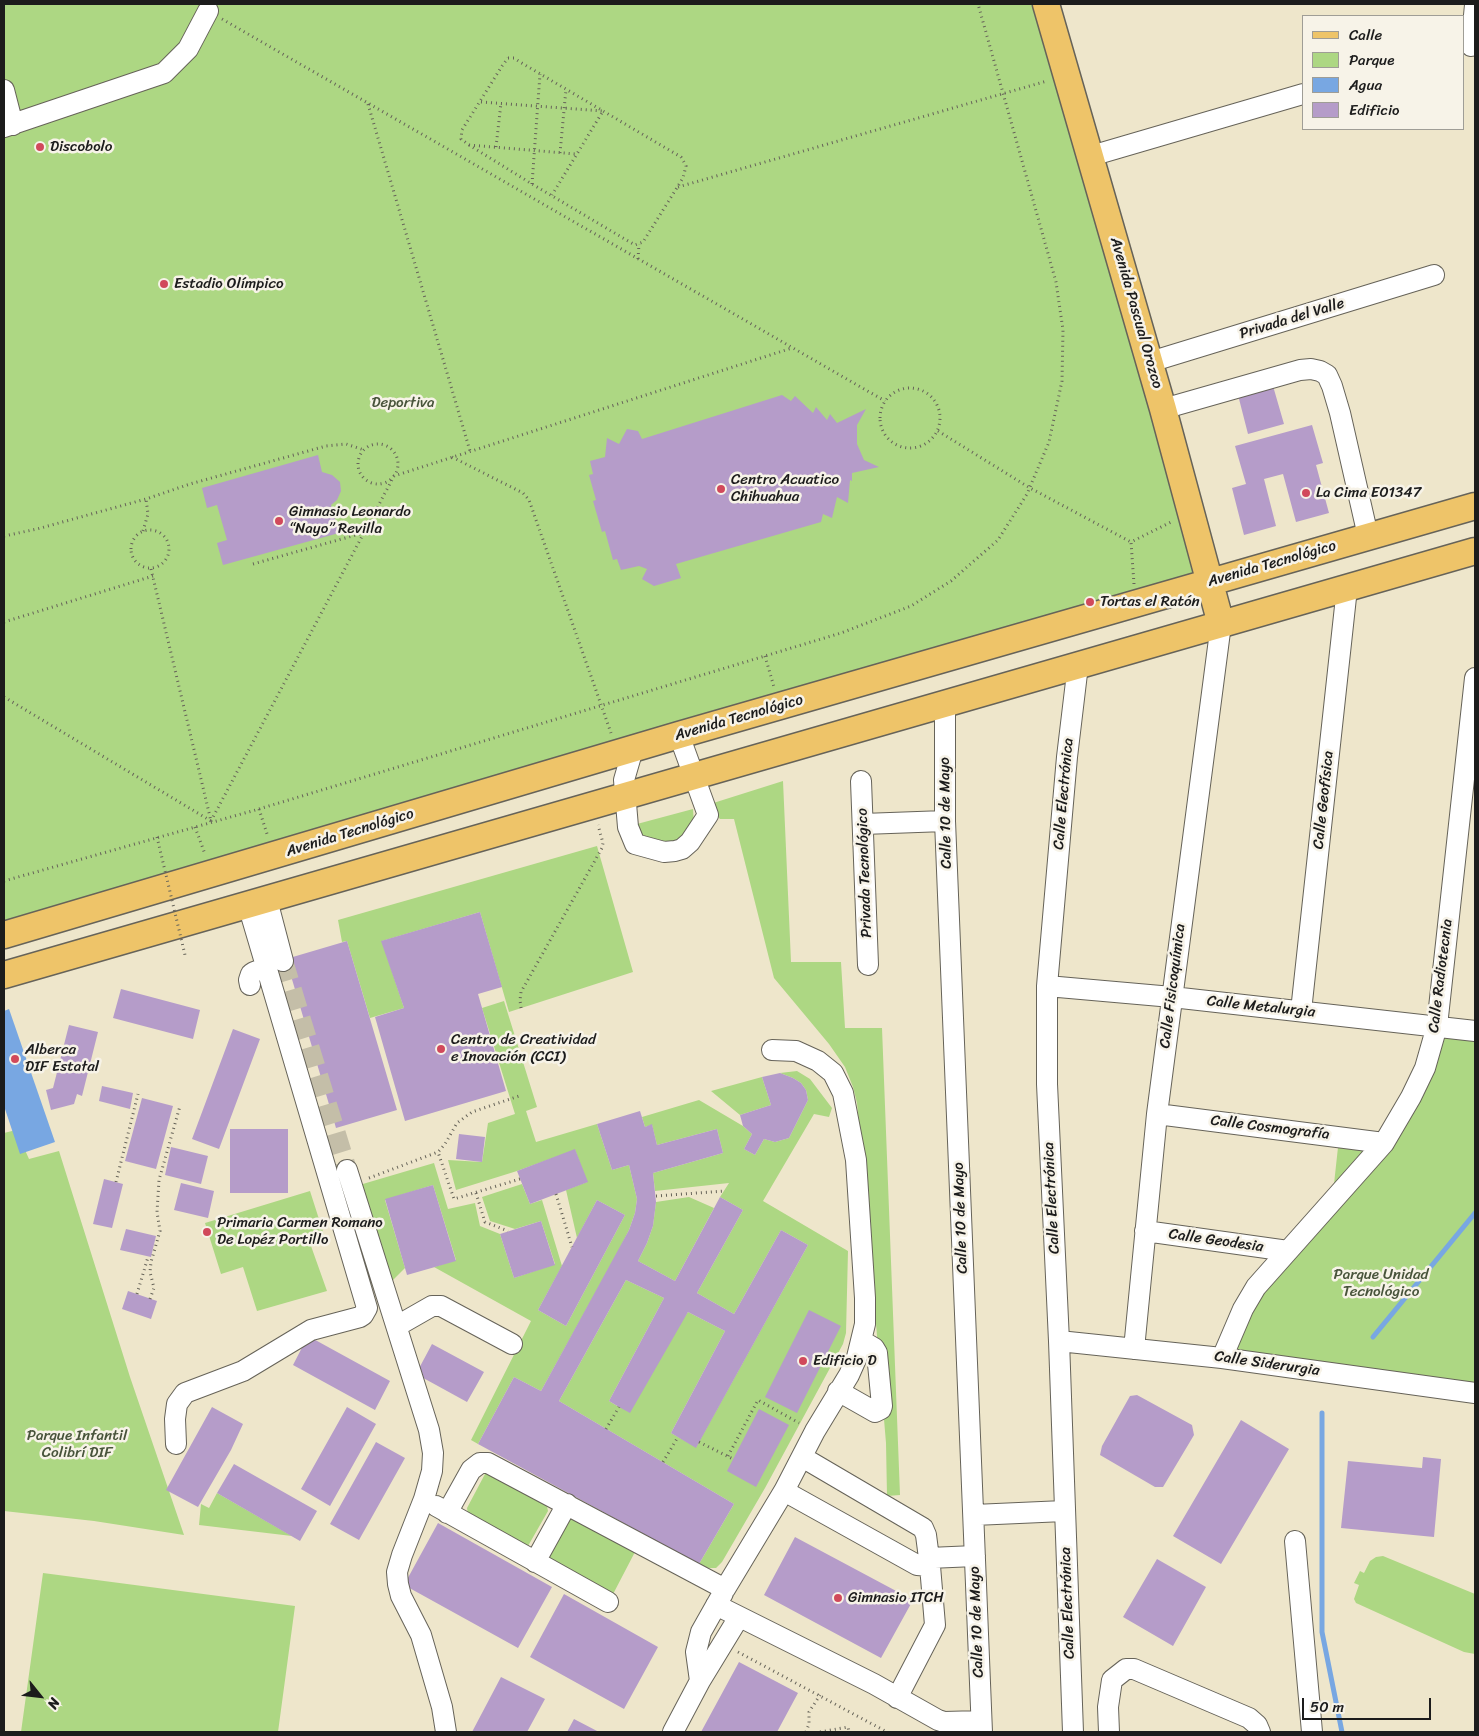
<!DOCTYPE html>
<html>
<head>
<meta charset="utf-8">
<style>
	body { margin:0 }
	#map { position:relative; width:1479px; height:1736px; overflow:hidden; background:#eee6cb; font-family:Sriracha,sans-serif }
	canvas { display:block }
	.frame { position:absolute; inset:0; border:5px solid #1c1c1c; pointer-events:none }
	.legend { position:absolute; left:1302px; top:15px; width:162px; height:115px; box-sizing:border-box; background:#f7f3e8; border:1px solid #9f9d96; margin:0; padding:6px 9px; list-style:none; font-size:15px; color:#1c1c1c }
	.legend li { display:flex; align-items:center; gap:10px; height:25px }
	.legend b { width:25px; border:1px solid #9f9d96 }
	.north { position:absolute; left:15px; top:1671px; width:50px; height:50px; -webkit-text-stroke:4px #f7f3e8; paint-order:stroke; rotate:119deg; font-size:14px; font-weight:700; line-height:20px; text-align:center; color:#1c1c1c }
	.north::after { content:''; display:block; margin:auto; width:18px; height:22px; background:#1c1c1c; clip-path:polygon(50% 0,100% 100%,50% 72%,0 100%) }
	.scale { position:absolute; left:1302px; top:1698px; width:129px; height:22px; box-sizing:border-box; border:2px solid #1c1c1c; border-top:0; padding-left:6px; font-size:15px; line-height:18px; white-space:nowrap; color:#1c1c1c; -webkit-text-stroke:4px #f7f3e8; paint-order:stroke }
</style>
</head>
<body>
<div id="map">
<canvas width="1479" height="1736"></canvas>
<div class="frame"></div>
<ul class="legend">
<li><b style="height:6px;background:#eec469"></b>Calle</li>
<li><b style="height:14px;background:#add783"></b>Parque</li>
<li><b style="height:14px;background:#78a7e2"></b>Agua</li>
<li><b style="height:14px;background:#b59cc9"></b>Edificio</li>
</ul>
<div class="north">N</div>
<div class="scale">50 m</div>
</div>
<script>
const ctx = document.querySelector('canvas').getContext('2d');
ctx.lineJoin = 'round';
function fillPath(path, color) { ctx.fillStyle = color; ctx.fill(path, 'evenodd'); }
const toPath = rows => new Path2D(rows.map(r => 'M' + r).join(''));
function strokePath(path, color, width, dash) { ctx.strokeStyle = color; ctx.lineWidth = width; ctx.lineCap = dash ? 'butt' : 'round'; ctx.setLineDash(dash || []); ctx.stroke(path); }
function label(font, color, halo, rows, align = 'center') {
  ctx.font = font + ' Sriracha,sans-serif'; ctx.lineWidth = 5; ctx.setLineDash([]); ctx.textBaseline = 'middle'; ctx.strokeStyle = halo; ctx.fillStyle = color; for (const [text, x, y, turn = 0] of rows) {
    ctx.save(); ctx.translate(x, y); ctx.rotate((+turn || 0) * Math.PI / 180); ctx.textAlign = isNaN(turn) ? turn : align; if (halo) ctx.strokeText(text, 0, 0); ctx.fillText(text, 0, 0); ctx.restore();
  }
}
fillPath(toPath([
	[4,4,1045,4,1210,581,4,935],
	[783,781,791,962,841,962,845,1028,882,1028,900,1495,887,1496,886,1443,862,1157,857,1103,853,1087,845,1067,829,1044,774,978,734,819,720,819,707,805],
	[693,809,694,824,676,846,643,837,637,824],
	[597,846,633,972,509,1012,480,912,382,941,404,1008,370,1018,347,941,342,942,338,920],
	[504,1001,537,1107,526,1111,536,1142,597,1124,612,1170,629,1165,637,1199,635,1213,629,1230,617,1254,541,1391,514,1377,478,1444,471,1440,531,1321,434,1267,456,1260,433,1185,385,1200,405,1268,389,1284,356,1186,434,1163,448,1209,475,1203,480,1226,500,1234,514,1278,555,1264,541,1221,515,1229,490,1221,482,1197,522,1184,530,1204,542,1200,562,1266,538,1310,566,1326,625,1215,597,1200,577,1238,566,1190,587,1182,575,1150,517,1171,456,1190,448,1160,482,1162,488,1123,515,1114,482,1008],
	[1438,1028,1475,1034,1475,1390,1218,1356,1334,1184,1339,1138,1375,1142],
	[797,1071,810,1079,832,1108,829,1117,814,1114,763,1201,848,1251,846,1333,843,1344,765,1488,722,1562,716,1568,709,1568,699,1564,734,1504,559,1401,626,1280,664,1298,609,1401,619,1407,688,1312,725,1331,671,1433,696,1447,808,1245,781,1230,734,1314,697,1293,743,1210,720,1197,729,1183,655,1191,653,1173,723,1153,717,1129,657,1145,652,1125,645,1127,642,1117,699,1100,743,1126,752,1134,744,1149,755,1155,764,1139,775,1142,789,1138,808,1100,806,1090,801,1083,793,1078,780,1073],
	[762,1077,771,1105,740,1115,711,1091],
	[16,1130,29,1159,59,1151,130,1377,184,1535,94,1521,4,1511,4,1133],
	[310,1191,326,1241,311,1246,327,1291,257,1311,243,1267,221,1274,205,1223],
	[689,1197,714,1208,675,1281,638,1261,647,1243,653,1226,656,1202],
	[485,1474,494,1474,546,1502,548,1511,528,1546,468,1515,467,1508],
	[217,1493,292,1536,199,1525,201,1504,209,1508],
	[563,1516,573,1517,636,1550,611,1598,544,1559],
	[1383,1556,1475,1594,1475,1654,1464,1652,1356,1603,1354,1599,1359,1585,1354,1583,1360,1571,1364,1573,1370,1561,1376,1557],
	[43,1573,295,1606,278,1732,21,1732]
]), '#add783');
fillPath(toPath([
	[9,1009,55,1142,20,1154,4,1106,4,1011]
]), '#78a7e2');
strokePath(toPath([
	[1373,1337,1475,1213],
	[1322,1413,1322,1632,1342,1732]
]), '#78a7e2', 5);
fillPath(toPath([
	[1273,386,1284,424,1248,434,1238,395],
	[782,395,791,401,795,396,813,413,816,407,827,420,830,414,837,423,866,409,857,425,857,444,864,460,879,467,852,473,852,481,850,480,848,503,837,497,832,518,823,514,821,522,676,564,681,578,654,586,642,579,647,569,639,566,621,570,617,559,613,560,605,531,602,532,593,501,596,500,589,475,593,474,590,461,605,457,607,438,619,444,627,429,638,431,642,439],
	[1312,425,1323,463,1316,465,1329,513,1296,522,1283,474,1264,479,1276,526,1244,535,1232,488,1246,484,1235,446],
	[318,455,322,472,332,475,340,482,341,491,337,500,331,505,339,533,223,565,217,543,227,540,217,505,207,508,202,488],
	[480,912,502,987,478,994,506,1091,405,1121,375,1017,404,1008,381,941],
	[347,941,397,1110,336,1128,286,959],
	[121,989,200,1010,193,1039,113,1018],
	[69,1025,98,1032,82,1096,77,1094,74,1104,51,1110,46,1090,53,1088],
	[233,1029,260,1039,219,1149,192,1139],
	[780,1073,793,1078,801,1083,806,1090,808,1100,789,1138,775,1142,764,1139,755,1155,744,1149,752,1134,743,1126,740,1115,771,1105,762,1077],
	[102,1086,133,1093,130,1109,99,1101],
	[142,1098,173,1106,156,1169,125,1161],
	[640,1111,645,1127,652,1124,657,1145,717,1129,723,1153,653,1173,656,1202,653,1226,647,1243,638,1261,675,1281,720,1197,743,1210,697,1293,734,1314,781,1230,808,1245,696,1448,671,1433,725,1331,688,1312,630,1413,619,1407,609,1401,664,1298,626,1280,559,1401,734,1504,699,1564,478,1444,514,1377,541,1391,629,1230,635,1213,637,1199,629,1165,612,1170,597,1124],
	[230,1129,288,1129,288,1193,230,1193],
	[459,1134,485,1137,482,1162,456,1159],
	[171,1147,208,1156,201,1184,165,1175],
	[575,1149,588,1182,530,1204,517,1171],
	[104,1179,123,1184,112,1228,93,1224],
	[181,1183,214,1191,208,1218,174,1210],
	[433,1185,456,1261,407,1275,385,1199],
	[597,1200,625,1215,566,1326,538,1310],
	[541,1221,555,1265,514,1278,500,1234],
	[126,1229,156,1236,151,1257,120,1250],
	[128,1291,157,1301,151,1319,122,1309],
	[809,1310,841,1326,797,1413,765,1397],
	[308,1336,390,1381,375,1410,293,1365],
	[432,1344,484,1372,467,1402,416,1374],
	[1137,1395,1192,1425,1194,1435,1163,1487,1155,1487,1100,1455,1102,1446,1130,1396],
	[212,1407,243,1424,231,1450,198,1507,166,1490],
	[347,1407,376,1424,330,1506,301,1489],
	[759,1409,789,1425,756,1487,727,1471],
	[1241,1420,1289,1449,1221,1564,1173,1536],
	[376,1442,405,1458,359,1540,330,1524],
	[1423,1457,1441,1459,1434,1537,1341,1528,1348,1461,1422,1468],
	[234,1464,317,1511,300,1541,217,1493],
	[438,1523,552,1587,518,1648,404,1585],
	[795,1537,913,1600,881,1658,764,1595],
	[1157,1559,1206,1587,1173,1646,1123,1617],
	[564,1594,658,1647,624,1709,530,1657],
	[739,1662,798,1693,777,1732,701,1732],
	[501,1677,545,1699,527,1732,472,1732],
	[574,1719,599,1732,567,1732]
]), '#b59cc9');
strokePath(toPath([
	[283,961,347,1170]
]), '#c4bea8', 20, [20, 10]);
const minor = toPath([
	[1471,46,1475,5],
	[4,90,13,125],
	[4,127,164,73,188,49,208,11],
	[1091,156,1303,94],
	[1150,362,1434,275],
	[1163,409,1300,370,1311,369,1320,371,1327,375,1332,386,1340,413,1368,536],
	[945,703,945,821,982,1732],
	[633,749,624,780,628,827,635,844,664,852,675,851,682,849,690,842,708,815,679,735],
	[861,781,868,965],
	[863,824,945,821],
	[267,900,283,961],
	[250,985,249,980,251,974,254,972,267,967],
	[1047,986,1172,997,1475,1031],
	[1301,1011,1347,588],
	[1157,1114,1384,1143],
	[347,1170,429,1430,433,1453,432,1471,424,1499,402,1555,397,1572,398,1584,401,1596,421,1635,442,1707,446,1732],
	[1145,1231,1288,1251],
	[397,1326,432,1306,441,1306,512,1344],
	[1059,1341,1222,1358,1475,1393],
	[1134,1349,1157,1114,1221,624],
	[1222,1358,1243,1309,1256,1287,1384,1143,1411,1097,1425,1068,1437,1026,1475,678],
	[838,1391,875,1412,881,1409,882,1406,877,1353,874,1348,862,1341],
	[176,1444,175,1419,177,1404,185,1393,243,1371,311,1330,360,1317,363,1315,367,1308,248,905],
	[784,1491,917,1565,930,1566,926,1535,923,1528,802,1457],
	[436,1506,608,1602],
	[447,1513,471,1470,480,1463,488,1463,725,1589,784,1491,815,1431,849,1375,857,1357,865,1324,865,1298,856,1160,843,1093,833,1073,818,1061,796,1051,772,1050],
	[974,1515,1064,1511],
	[1295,1541,1312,1732],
	[929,1558,975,1556],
	[535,1562,567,1504],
	[716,1605,874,1684,938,1720,944,1722,981,1721],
	[700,1681,696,1652,701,1632,723,1593],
	[897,1698,935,1625,930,1566],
	[673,1732,700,1681,739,1617],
	[1073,1732,1059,1341,1047,1084,1047,986,1067,757,1078,665],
	[1109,1732,1108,1707,1112,1680,1126,1669,1134,1669,1249,1718,1257,1725,1260,1732]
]);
const major = toPath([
	[1046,4,1163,409,1221,624],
	[4,935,679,735,1475,506],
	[4,975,1475,551]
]);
strokePath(minor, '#666359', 22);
strokePath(major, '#666359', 29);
strokePath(toPath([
	[222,19,885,401],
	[508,58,514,58,520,62,681,157,684,162,686,166,683,178,643,242,635,245,623,238,532,184,469,145,461,139,462,130,502,66,508,58],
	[481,102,603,111,552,195],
	[368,104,470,451],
	[469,145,576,154],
	[496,147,501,103],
	[560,153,566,89],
	[532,184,540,74],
	[678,187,1047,81],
	[638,259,639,244],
	'880 418a30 30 0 1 1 60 0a30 30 0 1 1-60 0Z',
	[938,431,1030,488,1131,542],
	'358 464a20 20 0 1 1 40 0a20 20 0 1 1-40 0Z',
	[452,457,523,493,529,500,611,733],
	'131 549a19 19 0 1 1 38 0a19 19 0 1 1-38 0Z',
	[143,531,148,514,146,499],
	[4,536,37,529,146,499,190,484,326,446,346,444,364,450],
	[253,564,363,533],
	[151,569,211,821],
	[1134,584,1131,542,1173,521],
	[4,622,153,576],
	[765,656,774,687],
	[4,697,211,821],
	[259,809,268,837],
	[211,821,394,476,792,348],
	[195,827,205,854],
	[4,881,259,809,841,633,911,606,951,581,998,540,1027,494,1049,442,1062,381,1063,330,1056,282,978,4],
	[521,1008,520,1000,521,992,602,848,603,843,598,825],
	[369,1178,438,1152],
	[520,1179,454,1199,438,1152,445,1144,457,1123,472,1112,522,1095],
	[116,1182,138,1094],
	[476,1193,485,1222,508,1231],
	[556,1194,572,1247],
	[656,1196,725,1191],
	[137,1294,148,1257],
	[150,1299,154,1288,150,1272,151,1262,160,1231,157,1212,159,1180,180,1106],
	[606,1429,619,1407],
	[699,1442,733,1459],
	[728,1456,758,1400,799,1423],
	[663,1462,678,1437],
	[738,1652,887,1732],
	[806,1732,809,1724,809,1712,820,1695],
	[820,1732,848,1727,849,1732]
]), '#666359', 3, [1, 4]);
strokePath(minor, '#fff', 20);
strokePath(major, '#eec469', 26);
strokePath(toPath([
	[157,837,185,955]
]), '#666359', 3, [1, 4]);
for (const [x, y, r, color] of [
	[40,147,5,"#d1495b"],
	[164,284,5,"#d1495b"],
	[721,489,5,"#d1495b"],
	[1306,493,5,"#d1495b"],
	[279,521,5,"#d1495b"],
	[1090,602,5,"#d1495b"],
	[441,1049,5,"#d1495b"],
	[15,1059,5,"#d1495b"],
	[207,1232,5,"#d1495b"],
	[803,1361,5,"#d1495b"],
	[838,1598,5,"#d1495b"]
]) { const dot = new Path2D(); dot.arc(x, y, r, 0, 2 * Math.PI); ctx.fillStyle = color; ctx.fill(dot); strokePath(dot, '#f7f3e8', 2); }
label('15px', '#1c1c1c', '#f7f3e8', [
	["Discobolo",50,147],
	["Estadio Olímpico",174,284],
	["Centro Acuatico",731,480],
	["Chihuahua",731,497],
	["La Cima E01347",1316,493],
	["Gimnasio Leonardo",289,512],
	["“Nayo” Revilla",289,529],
	["Tortas el Ratón",1100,602],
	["Centro de Creatividad",451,1040],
	["e Inovación (CCI)",451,1057],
	["Alberca",25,1050],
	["DIF Estatal",25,1067],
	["Primaria Carmen Romano",217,1223],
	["De Lopéz Portillo",217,1240],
	["Edificio D",813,1361],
	["Gimnasio ITCH",848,1598]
], 'left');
label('15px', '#1c1c1c', '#f7f3e8', [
	["Avenida Pascual Orozco",1136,313,74],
	["Privada del Valle",1292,319,-17],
	["Avenida Tecnológico",1272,564,-16],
	["Avenida Tecnológico",739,718,-16],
	["Calle Electrónica",1064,794,-85],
	["Calle Geofísica",1324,800,-84],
	["Calle 10 de Mayo",946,813,-91],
	["Avenida Tecnológico",350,833,-17],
	["Privada Tecnológico",865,873,-92],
	["Calle Radiotecnia",1441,976,-83],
	["Calle Fisicoquímica",1173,986,-83],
	["Calle Metalurgia",1261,1007,6],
	["Calle Cosmografía",1270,1128,7],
	["Calle Electrónica",1052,1198,-93],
	["Calle 10 de Mayo",961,1218,-92],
	["Calle Geodesia",1216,1241,8],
	["Calle Siderurgia",1267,1364,8],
	["Calle Electrónica",1068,1603,-92],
	["Calle 10 de Mayo",977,1622,-92]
]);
label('15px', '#48543b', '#f7f3e8', [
	["Deportiva",403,403],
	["Parque Unidad",1381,1275],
	["Tecnológico",1381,1292],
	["Parque Infantil",77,1436],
	["Colibrí DIF",77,1453]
]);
</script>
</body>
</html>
